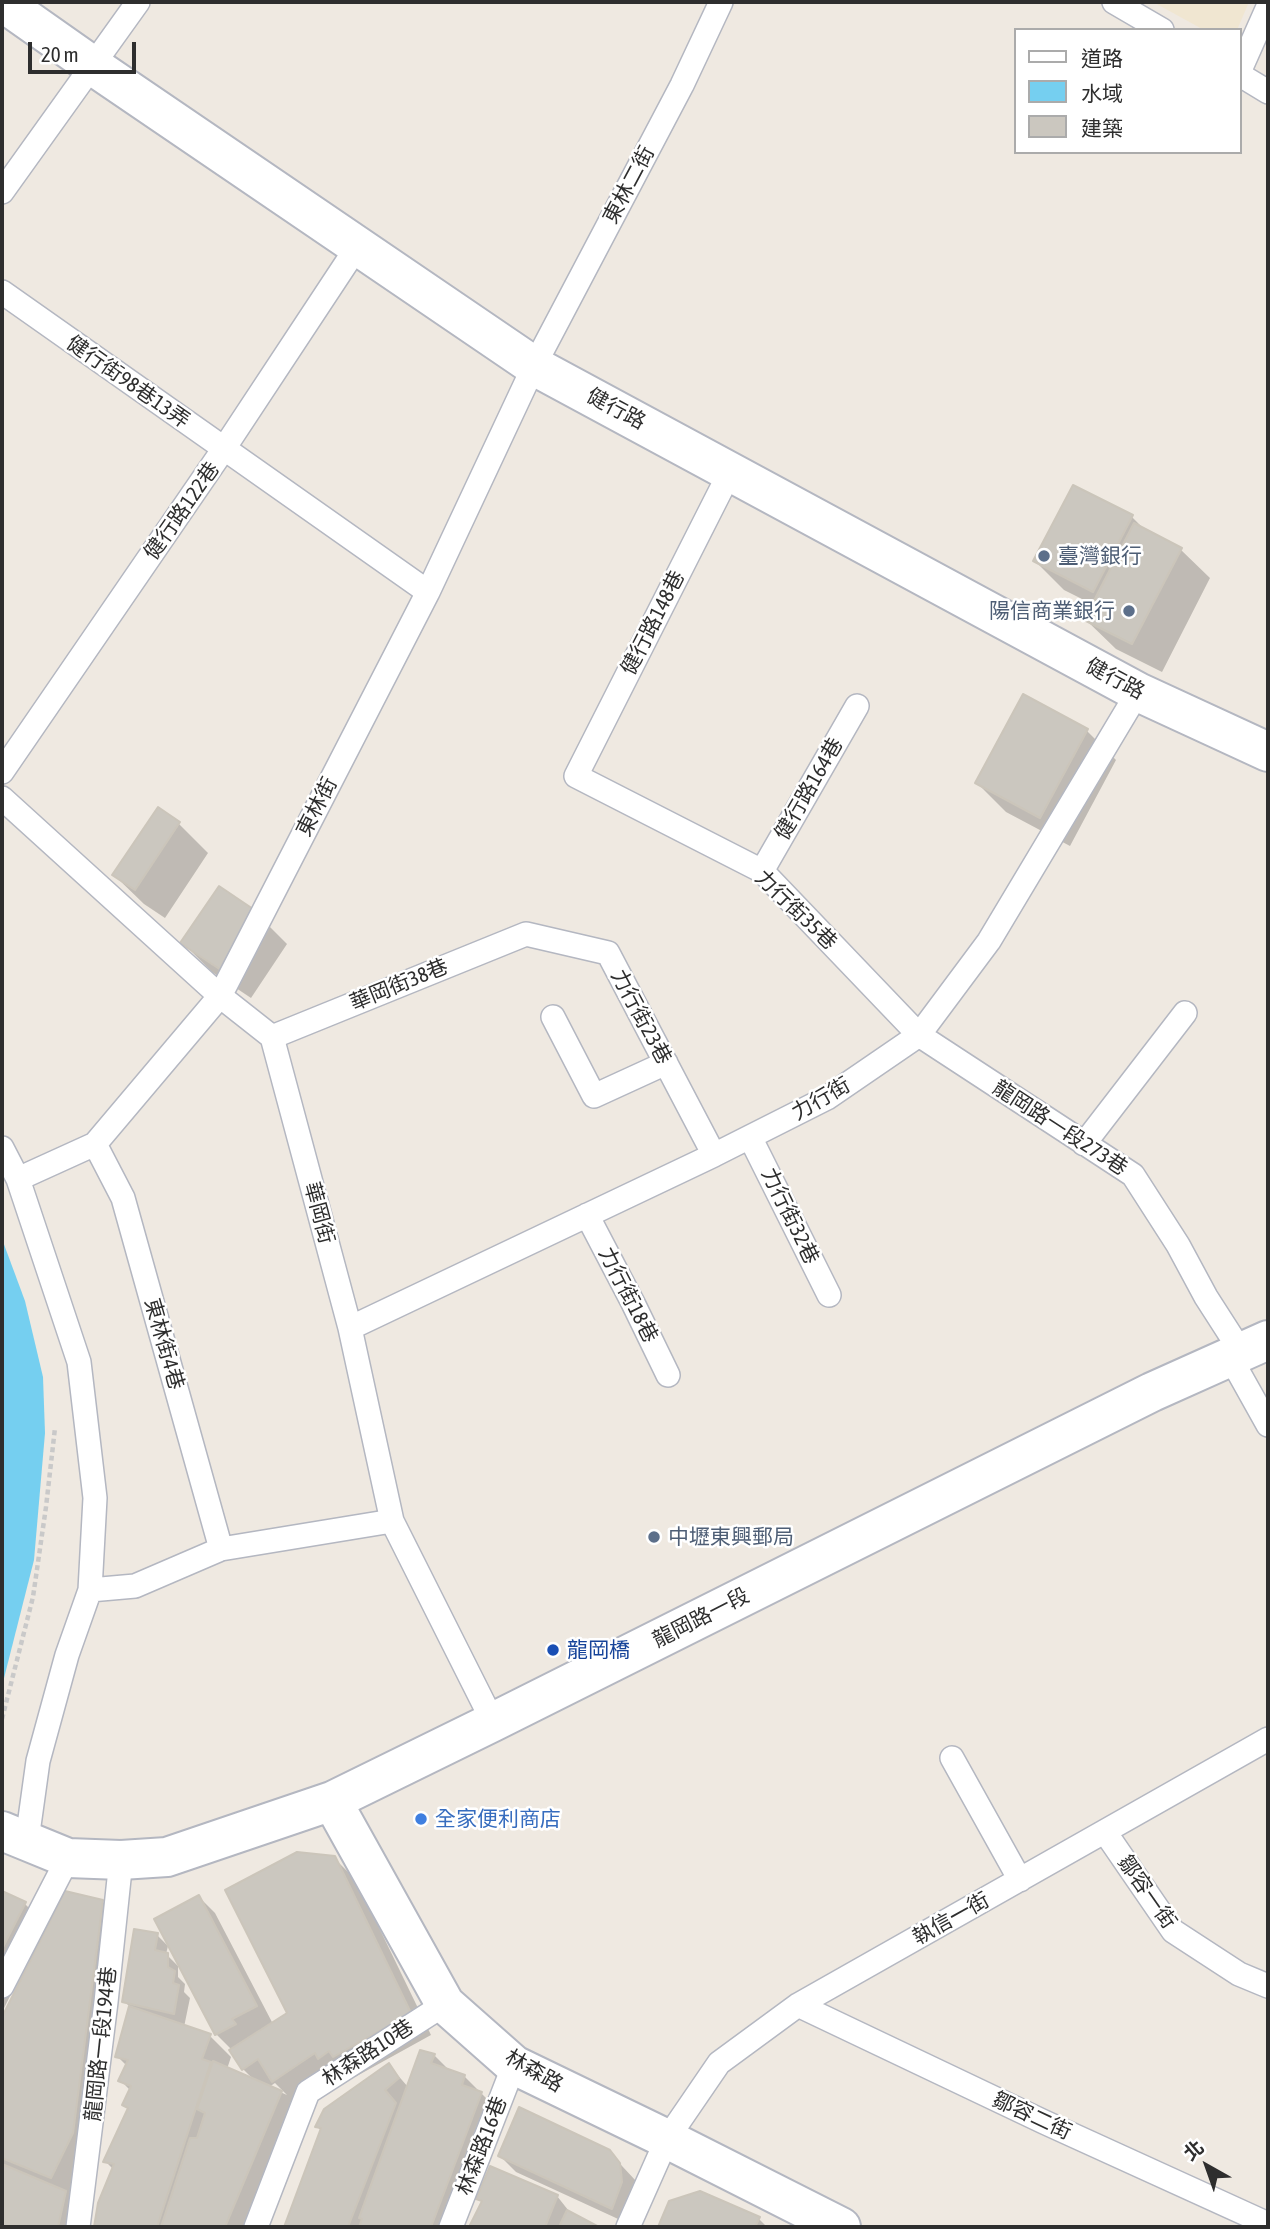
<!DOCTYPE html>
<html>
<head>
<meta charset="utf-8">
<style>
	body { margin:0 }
	#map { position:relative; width:1270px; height:2229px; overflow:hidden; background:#efe9e1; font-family:"Asap Condensed","Noto Sans TC",sans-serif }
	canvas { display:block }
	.frame { position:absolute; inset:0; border:4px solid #2e2e2e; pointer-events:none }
	.legend { position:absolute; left:1014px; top:28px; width:228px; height:126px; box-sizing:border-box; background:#fff; border:2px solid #ababab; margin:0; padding:9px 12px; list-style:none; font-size:21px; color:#2e2e2e }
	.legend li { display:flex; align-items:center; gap:14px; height:35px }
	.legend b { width:35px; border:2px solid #ababab }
	.north { position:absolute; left:1172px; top:2131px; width:70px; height:70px; -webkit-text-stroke:5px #fff; paint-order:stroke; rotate:320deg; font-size:19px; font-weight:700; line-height:28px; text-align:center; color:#2e2e2e }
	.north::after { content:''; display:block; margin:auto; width:24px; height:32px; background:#2e2e2e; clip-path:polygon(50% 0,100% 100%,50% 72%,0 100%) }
	.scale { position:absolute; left:28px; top:42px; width:108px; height:32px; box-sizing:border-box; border:4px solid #2e2e2e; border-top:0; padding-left:9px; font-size:21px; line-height:24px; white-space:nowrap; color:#2e2e2e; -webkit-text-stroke:5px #fff; paint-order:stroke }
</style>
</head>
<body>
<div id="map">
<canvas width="1270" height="2229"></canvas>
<div class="frame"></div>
<ul class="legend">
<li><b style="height:9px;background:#fff"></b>道路</li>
<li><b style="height:19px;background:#75cff0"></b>水域</li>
<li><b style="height:19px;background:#cbc7bf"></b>建築</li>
</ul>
<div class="north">北</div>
<div class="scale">20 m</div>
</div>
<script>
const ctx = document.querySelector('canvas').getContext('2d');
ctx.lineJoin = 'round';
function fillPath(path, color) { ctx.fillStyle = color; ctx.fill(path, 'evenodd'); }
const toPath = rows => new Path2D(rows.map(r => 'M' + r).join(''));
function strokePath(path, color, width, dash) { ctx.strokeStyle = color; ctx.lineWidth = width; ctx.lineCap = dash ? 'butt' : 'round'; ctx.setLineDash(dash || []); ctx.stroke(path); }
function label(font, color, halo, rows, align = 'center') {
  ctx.font = font + ' "Asap Condensed","Noto Sans TC",sans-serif'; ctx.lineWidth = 5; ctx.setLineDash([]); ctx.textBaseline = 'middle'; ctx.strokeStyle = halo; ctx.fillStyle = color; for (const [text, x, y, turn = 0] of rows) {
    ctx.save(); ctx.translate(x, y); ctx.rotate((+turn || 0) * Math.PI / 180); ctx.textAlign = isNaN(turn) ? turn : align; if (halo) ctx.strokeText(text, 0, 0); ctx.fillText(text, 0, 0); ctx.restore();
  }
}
fillPath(toPath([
	[1153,2,1249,2,1237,30,1204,30]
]), '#f0e6d1');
fillPath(toPath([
	[2,1239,25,1301,43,1377,45,1433,34,1560,2,1686]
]), '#75cff0');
fillPath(toPath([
	[1132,517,1147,532,1180,549,1210,578,1162,672,1116,649,1086,620,1094,605,1064,590,1035,561],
	[1087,731,1116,760,1070,846,1006,812,977,783],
	[158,809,179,824,208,853,165,918,144,904,114,875],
	[258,915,287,944,251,998,212,972,183,943],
	[334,1858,356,1880,431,2035,355,2077,350,2072,292,2104,248,2227,96,2227,100,2203,114,2170,106,2162,129,2109,124,2104,131,2091,120,2080,127,2066,117,2056,131,2008,124,2001,157,1935,168,1946,166,1954,178,1966,178,1977,185,1984,184,1992,190,1998,184,2027,210,2036,231,2057,227,2069,256,2082,243,2069,232,2050,216,2034,199,1897,215,1913,273,2024,289,2014],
	[275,2083,287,2095,269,2087],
	[2,1893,25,1904,46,1925,2,2012],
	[66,1893,102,1901,123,1923,78,2227,2,2227,2,2021],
	[421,2052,435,2056,451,2072,465,2077,503,2115,460,2227,286,2227,322,2131,317,2127,389,2065,408,2087],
	[609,2152,636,2181,638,2199,629,2224,516,2172,500,2156],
	[557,2196,572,2215,595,2227,471,2227,483,2203,478,2198],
	[671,2203,759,2219,767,2227,660,2227]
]), '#0003');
const building = toPath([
	[1073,485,1133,515,1093,592,1033,561,1073,485],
	[1134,523,1182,548,1132,644,1084,620,1134,523],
	[1023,694,1088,729,1040,818,975,783,1023,694],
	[158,807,180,822,135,890,112,875,158,807],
	[219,886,259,913,221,970,180,943,219,886],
	[297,1852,335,1856,411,2013,333,2057,329,2051,318,2059,315,2053,272,2082,258,2059,242,2070,229,2050,287,2013,225,1890,297,1852],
	[2,1891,26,1902,2,1949,2,1891],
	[65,1891,103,1900,73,2133,51,2178,2,2158,2,2017,65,1891],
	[199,1895,257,2006,232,2019,236,2024,215,2035,154,1919,199,1895],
	[134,1929,158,1933,155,1950,168,1953,168,1967,175,1971,173,1983,179,1985,174,2014,122,2002,134,1929],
	[129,2006,211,2034,202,2059,211,2062,157,2227,94,2227,98,2203,114,2164,103,2162,128,2108,122,2105,131,2086,118,2081,128,2060,115,2057,129,2006],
	[420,2050,435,2054,431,2063,465,2075,462,2085,482,2092,431,2227,359,2227,362,2219,359,2218,420,2050],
	[213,2061,282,2091,225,2227,161,2227,190,2138,197,2138,205,2113,197,2109,213,2061],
	[389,2063,399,2078,385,2090,396,2103,348,2227,284,2227,321,2128,315,2127,324,2109,389,2063],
	[519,2107,610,2150,620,2163,622,2182,612,2209,498,2156,519,2107],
	[2,2164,66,2191,58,2227,2,2227,2,2164],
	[490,2166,558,2195,545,2227,469,2227,482,2201,476,2199,490,2166],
	[700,2191,760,2217,755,2227,658,2227,669,2201,700,2191],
	[567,2210,599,2227,559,2227,567,2210]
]);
fillPath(building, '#cbc7bf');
strokePath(building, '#cbc5ba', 2);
const lane = toPath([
	[1114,2,1162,30],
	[1240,70,1268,7],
	[1240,75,1268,92],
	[2,192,138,2],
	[2,292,428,592],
	[731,470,576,776,762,871,919,1035,1133,1175,1178,1245,1206,1297,1242,1353],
	[2,772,223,450,357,247],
	[2,798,220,996,272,1037,350,1328,392,1521,493,1722],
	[762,871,857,706],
	[553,1017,594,1096,666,1063],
	[272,1037,526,934,608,953,714,1155],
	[750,1137,829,1295],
	[95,1144,123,1198,221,1549],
	[1084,1144,1185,1013],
	[2,1148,18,1179,79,1362,95,1498,90,1590,67,1655,38,1761,27,1840],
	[18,1179,95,1144,220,996,428,592,534,366,682,85,721,2],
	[587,1215,633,1303,668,1375],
	[350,1328,714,1155,827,1098,919,1035,989,941,1138,692],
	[1230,1357,1268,1425],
	[90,1590,135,1586,221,1549,392,1521],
	[952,1758,1020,1880],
	[1105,1832,1173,1931,1239,1974,1268,1986],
	[2,1986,68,1858],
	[798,2005,1044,2122,1268,2224],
	[78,2227,106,2002,121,1860],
	[256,2227,308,2092,445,2004],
	[451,2227,514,2065],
	[628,2227,667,2139,719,2063,798,2005,1268,1739]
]);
const street = toPath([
	[2,2,93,66,534,366,1138,692,1268,752],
	[332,1801,445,2004,514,2065,667,2139,841,2227],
	[2,1831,68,1858,121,1860,167,1857,332,1801,493,1722,1152,1392,1268,1340]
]);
strokePath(lane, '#b4b7c1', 26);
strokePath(street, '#b4b7c1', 42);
strokePath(toPath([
	[2,1719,33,1597,46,1507,55,1428]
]), '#c9c9c9', 4.5, [5, 3.5]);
strokePath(lane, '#fff', 23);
strokePath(street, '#fff', 38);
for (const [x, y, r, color] of [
	[1044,556,7,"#5c6f8a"],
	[1129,611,7,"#5c6f8a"],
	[654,1537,7,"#5c6f8a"],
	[553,1650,7,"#1a4fb4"],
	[421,1819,7,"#3f7fe0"]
]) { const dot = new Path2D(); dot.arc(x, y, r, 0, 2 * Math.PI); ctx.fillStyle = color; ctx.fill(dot); strokePath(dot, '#fff', 2.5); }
label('21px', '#2e2e2e', '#fff', [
	["東林二街",629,185,-62],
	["健行街98巷13弄",128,382,35],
	["健行路",616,409,28],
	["健行路122巷",182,511,-55],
	["健行路148巷",653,623,-63],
	["健行路",1115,679,28],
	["健行路164巷",809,789,-60],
	["東林街",317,807,-63],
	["力行街35巷",796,910,44],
	["華岡街38巷",399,985,-22],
	["力行街23巷",641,1017,62],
	["力行街",821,1099,-30],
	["龍岡路一段273巷",1060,1128,33],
	["華岡街",319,1213,75],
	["力行街32巷",790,1216,64],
	["力行街18巷",628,1295,63],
	["東林街4巷",164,1344,74],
	["龍岡路一段",701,1618,-27],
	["鄒容一街",1147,1892,55],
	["執信一街",951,1919,-29],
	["龍岡路一段194巷",101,2044,-84],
	["林森路10巷",368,2053,-33],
	["林森路",534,2071,30],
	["鄒容二街",1032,2116,25],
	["林森路16巷",482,2146,-69]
]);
label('21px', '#4e5e75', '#fff', [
	["臺灣銀行",1058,556],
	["陽信商業銀行",1115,611,"right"],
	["中壢東興郵局",668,1537]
], 'left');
label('21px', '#164399', '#fff', [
	["龍岡橋",567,1650]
], 'left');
label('21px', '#366cbe', '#fff', [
	["全家便利商店",435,1819]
], 'left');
</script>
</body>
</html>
